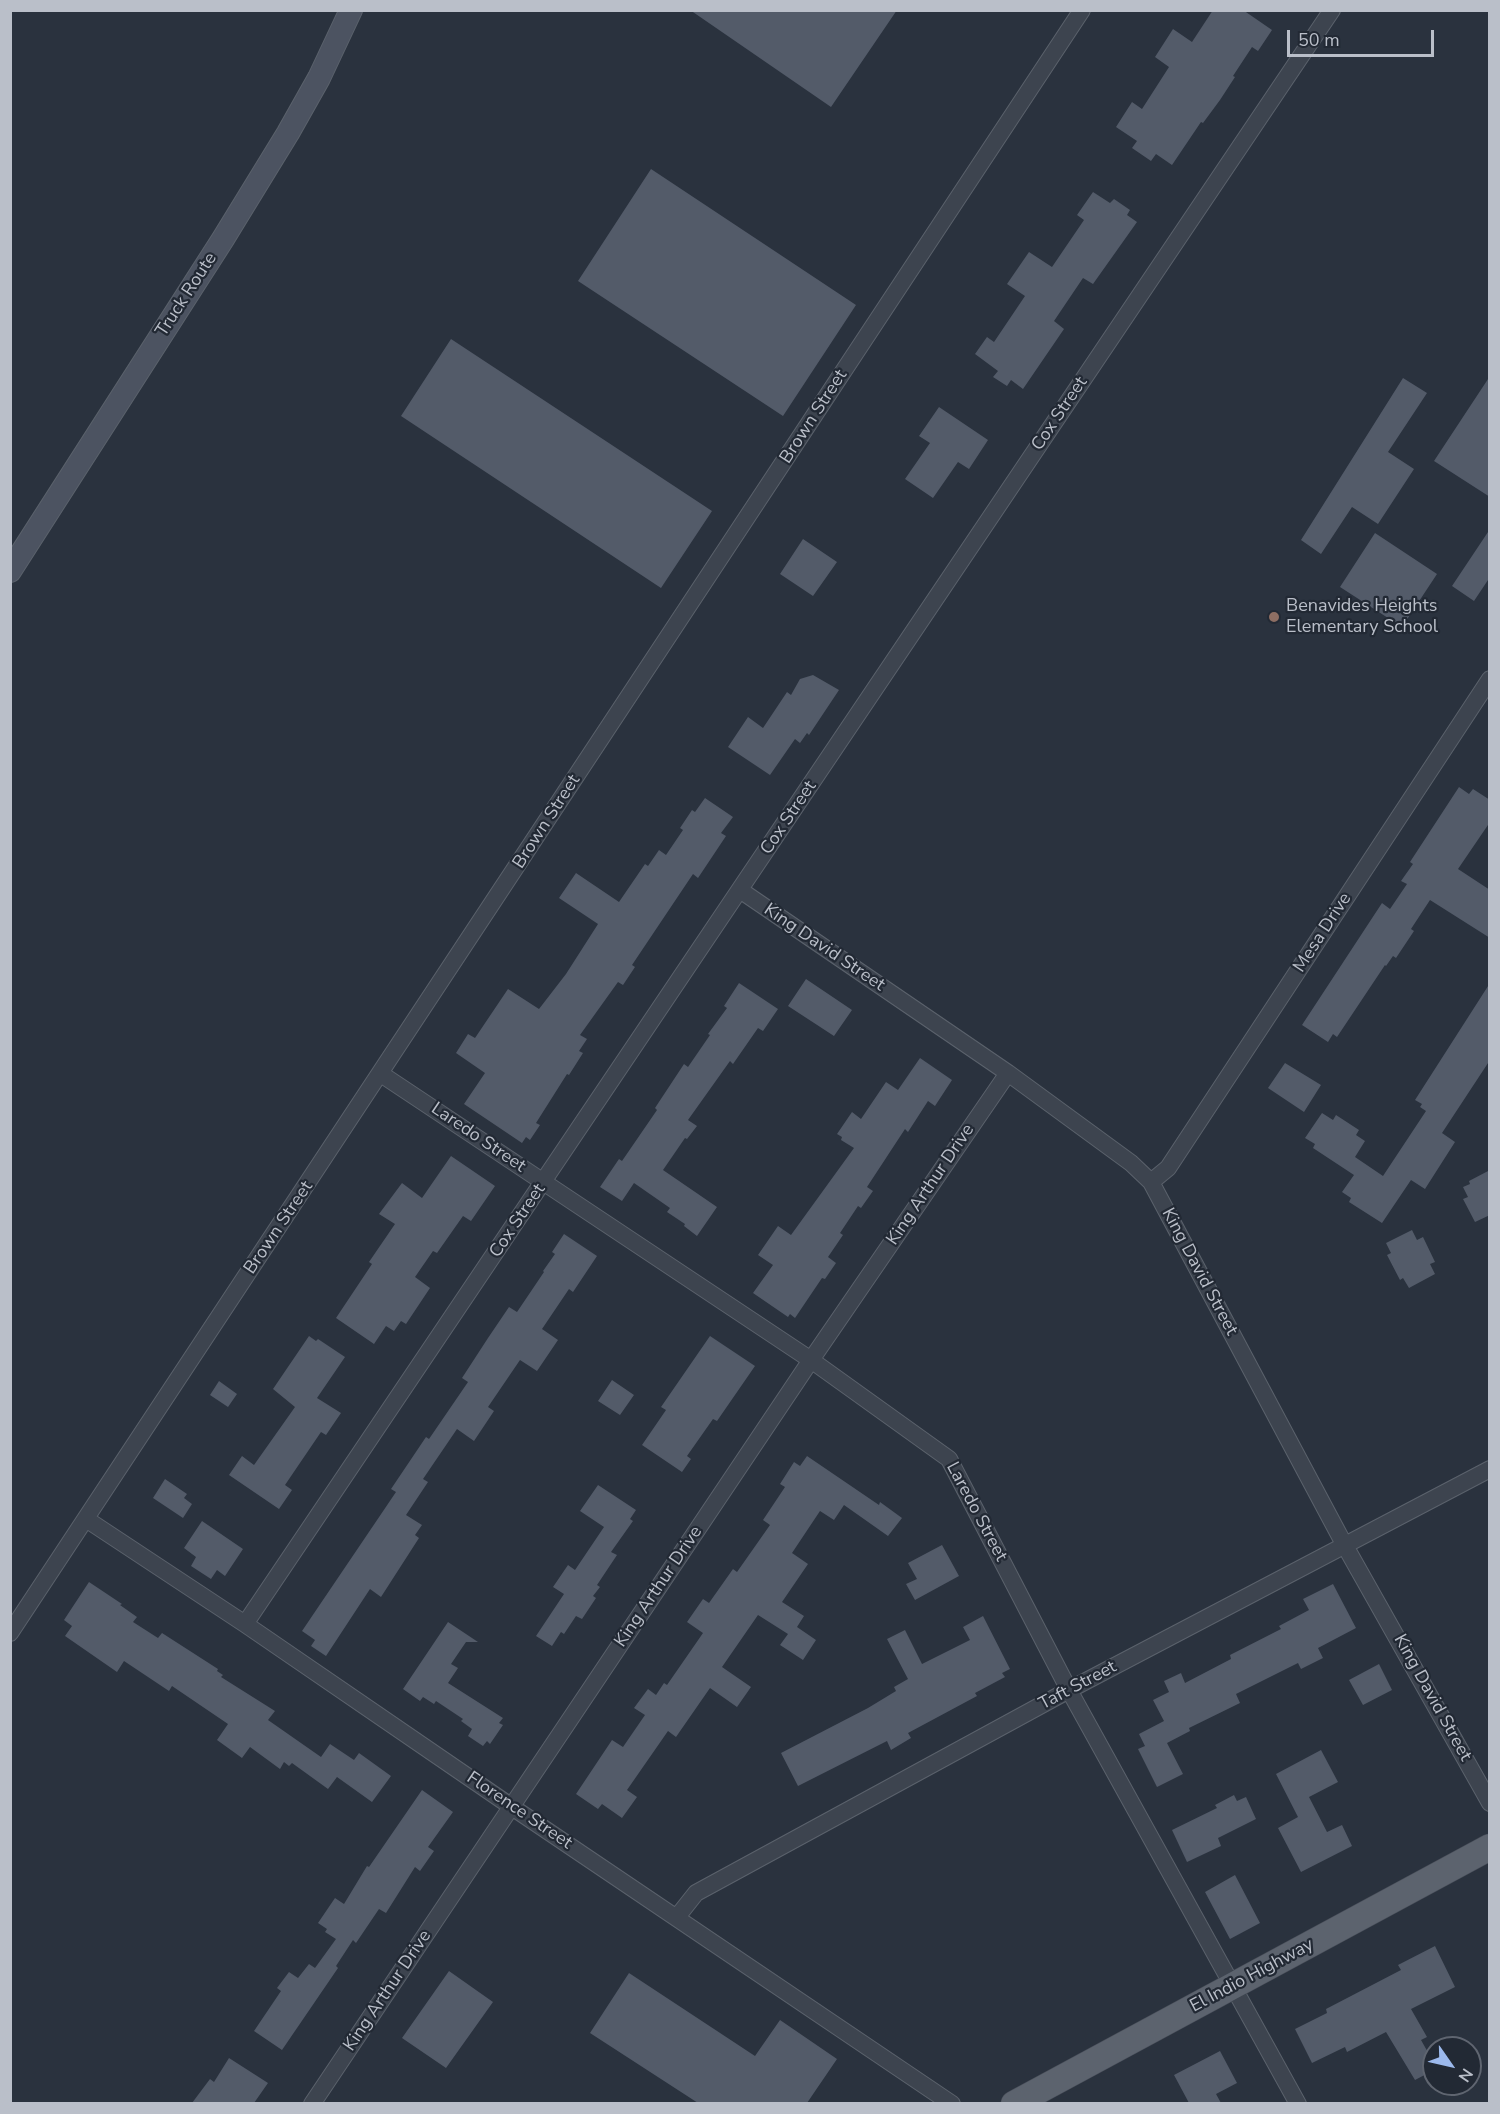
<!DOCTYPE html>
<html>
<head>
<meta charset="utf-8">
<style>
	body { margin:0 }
	#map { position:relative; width:1500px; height:2114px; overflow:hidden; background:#2a323e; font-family:"Nunito Sans",sans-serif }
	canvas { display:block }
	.frame { position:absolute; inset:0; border:12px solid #babfc9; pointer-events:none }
	.north { position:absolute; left:1422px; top:2036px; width:60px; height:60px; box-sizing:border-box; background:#222934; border:2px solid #5f6570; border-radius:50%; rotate:124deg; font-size:16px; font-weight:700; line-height:24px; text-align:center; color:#babfc9 }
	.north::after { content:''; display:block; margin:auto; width:21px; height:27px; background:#9cb9ec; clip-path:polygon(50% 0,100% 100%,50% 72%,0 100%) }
	.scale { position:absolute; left:1287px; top:30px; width:147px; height:27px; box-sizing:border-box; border:3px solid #babfc9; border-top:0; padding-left:8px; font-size:18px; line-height:21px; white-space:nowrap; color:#babfc9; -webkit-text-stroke:4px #222934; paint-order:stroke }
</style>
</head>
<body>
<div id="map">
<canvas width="1500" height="2114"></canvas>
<div class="frame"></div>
<div class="north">N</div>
<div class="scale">50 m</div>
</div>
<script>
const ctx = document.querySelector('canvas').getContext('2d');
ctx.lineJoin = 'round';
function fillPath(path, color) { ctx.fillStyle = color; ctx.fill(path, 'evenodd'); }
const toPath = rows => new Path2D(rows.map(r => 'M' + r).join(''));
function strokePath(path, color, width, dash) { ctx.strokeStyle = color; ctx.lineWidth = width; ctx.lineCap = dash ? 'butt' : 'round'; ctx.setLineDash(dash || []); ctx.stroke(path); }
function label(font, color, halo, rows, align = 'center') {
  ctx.font = font + ' "Nunito Sans",sans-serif'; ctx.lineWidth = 4.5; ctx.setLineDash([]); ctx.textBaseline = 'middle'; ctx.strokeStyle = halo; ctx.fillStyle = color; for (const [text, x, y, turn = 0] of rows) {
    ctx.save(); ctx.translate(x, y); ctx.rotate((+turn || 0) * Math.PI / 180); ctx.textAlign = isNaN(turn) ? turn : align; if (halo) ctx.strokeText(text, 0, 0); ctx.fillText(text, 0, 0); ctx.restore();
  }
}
fillPath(toPath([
	[690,10,897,10,831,107],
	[1213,10,1243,10,1272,30,1258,51,1252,47,1233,76,1235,77,1220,100,1203,123,1201,122,1172,165,1156,154,1151,161,1132,148,1137,141,1116,127,1132,102,1142,109,1169,67,1155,57,1173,29,1192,42],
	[651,169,856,305,783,416,578,281],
	[1093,192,1110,203,1114,199,1130,210,1127,215,1137,222,1093,284,1083,278,1054,321,1064,329,1023,389,1011,380,1007,386,993,377,998,371,975,354,987,337,994,342,1025,296,1007,284,1029,252,1052,267,1084,220,1077,215],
	[451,339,712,511,661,588,401,416],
	[1490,376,1490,497,1434,461],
	[1403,378,1427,393,1388,452,1414,469,1378,524,1352,507,1321,554,1301,540],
	[939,407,988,440,969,469,958,462,933,498,905,479,930,443,919,436],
	[1490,529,1490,577,1474,601,1452,586],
	[1375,533,1437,574,1402,627,1340,587],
	[803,539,837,562,813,596,780,574],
	[813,675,839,690,809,735,807,733,800,743,795,739,770,775,728,747,748,717,763,728,787,692,791,695,800,679],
	[1459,787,1469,794,1473,789,1490,800,1490,822,1458,869,1490,890,1490,938,1430,900,1411,929,1414,931,1396,958,1393,956,1386,966,1385,965,1337,1037,1333,1034,1328,1042,1302,1025,1382,903,1390,909,1407,884,1401,881,1413,864,1410,862],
	[705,798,733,817,721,833,726,836,698,878,693,874,632,965,635,967,623,985,618,982,580,1035,587,1039,579,1051,583,1053,569,1075,567,1074,536,1123,540,1125,530,1140,526,1137,522,1143,464,1104,485,1073,456,1053,468,1034,475,1038,508,989,539,1009,566,974,598,924,559,898,576,873,619,902,645,864,648,866,659,850,666,855,683,830,680,828,692,810,695,812],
	[806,979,852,1010,834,1036,788,1006],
	[739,983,778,1009,763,1031,758,1028,733,1064,730,1061,688,1120,697,1126,687,1139,685,1138,663,1170,717,1207,697,1236,684,1226,685,1224,667,1212,670,1208,634,1183,622,1201,600,1187,619,1159,622,1161,657,1110,655,1108,684,1064,688,1067,710,1035,708,1034,727,1008,724,1006],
	[1490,983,1490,1060,1442,1133,1455,1142,1425,1189,1411,1180,1382,1223,1349,1202,1351,1198,1342,1192,1354,1175,1313,1148,1315,1144,1305,1138,1322,1113,1333,1120,1336,1115,1359,1130,1356,1135,1365,1141,1355,1157,1383,1176,1426,1111,1420,1107,1422,1104,1415,1100],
	[920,1058,952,1080,935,1106,928,1101,908,1132,905,1129,867,1187,873,1191,861,1208,858,1206,840,1233,843,1235,828,1257,836,1263,825,1279,822,1278,795,1318,790,1314,788,1317,753,1293,773,1265,758,1255,778,1226,791,1235,854,1148,841,1140,842,1137,837,1134,852,1112,861,1119,886,1082,898,1090],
	[1285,1063,1321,1085,1304,1112,1268,1088],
	[451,1156,495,1186,471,1221,463,1216,437,1253,433,1251,415,1277,430,1288,406,1324,401,1321,394,1331,386,1326,374,1344,336,1318,372,1264,369,1262,395,1224,379,1214,402,1183,422,1198],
	[1490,1170,1490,1215,1475,1222,1463,1199,1468,1197,1463,1187,1470,1184,1469,1181],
	[1412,1230,1417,1240,1423,1237,1435,1262,1430,1264,1435,1274,1409,1288,1403,1278,1400,1280,1387,1255,1391,1253,1386,1243],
	[564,1234,597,1256,573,1292,569,1289,542,1329,558,1340,537,1371,520,1360,488,1407,494,1411,474,1441,457,1429,423,1479,428,1482,406,1515,422,1525,415,1535,419,1538,381,1597,370,1589,326,1656,311,1646,315,1640,302,1631,396,1492,391,1489,426,1437,429,1439,468,1382,462,1378,488,1338,509,1307,517,1312,544,1272,543,1271,555,1254,552,1252],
	[309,1336,316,1341,318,1339,345,1357,317,1398,341,1413,326,1435,321,1432,285,1485,292,1490,279,1509,229,1475,242,1456,254,1465,295,1407,273,1389],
	[710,1336,755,1366,717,1421,713,1419,687,1456,691,1459,682,1472,642,1445,666,1410,661,1407],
	[612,1380,634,1395,620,1415,598,1401],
	[219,1381,237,1394,228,1407,210,1395],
	[807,1456,879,1505,880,1502,902,1518,888,1536,844,1505,834,1520,820,1511,792,1553,808,1564,782,1602,804,1616,797,1627,816,1640,803,1660,780,1645,788,1634,758,1615,722,1667,751,1687,737,1707,710,1688,676,1737,668,1731,627,1790,637,1797,622,1818,602,1804,598,1809,576,1794,612,1740,623,1747,645,1715,634,1708,648,1689,656,1695,664,1683,667,1685,703,1633,687,1622,703,1599,709,1603,733,1569,737,1572,770,1525,763,1520,785,1487,780,1484,794,1462,800,1466],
	[165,1479,187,1494,184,1498,192,1504,183,1518,153,1498],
	[598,1485,636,1510,630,1519,633,1521,611,1552,617,1555,597,1585,600,1587,593,1596,596,1598,582,1619,576,1616,564,1634,561,1632,552,1646,536,1636,564,1594,553,1587,568,1565,575,1570,604,1527,580,1511],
	[202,1521,243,1549,225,1576,217,1570,211,1579,191,1566,196,1557,184,1548],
	[942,1545,959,1576,915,1600,906,1584,917,1579,908,1563],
	[89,1582,122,1604,120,1605,137,1617,133,1622,158,1638,162,1633,218,1669,217,1671,223,1675,221,1677,275,1711,268,1720,321,1757,330,1744,354,1760,359,1753,391,1776,372,1802,337,1777,328,1789,292,1763,289,1766,284,1762,280,1769,250,1747,242,1758,217,1740,228,1724,172,1686,169,1691,124,1661,117,1672,65,1636,72,1626,64,1620],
	[1333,1584,1356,1628,1318,1648,1323,1658,1301,1669,1298,1663,1236,1694,1240,1703,1189,1728,1190,1731,1167,1743,1183,1774,1157,1787,1138,1749,1145,1746,1139,1734,1164,1721,1153,1700,1169,1692,1164,1681,1181,1673,1185,1683,1231,1659,1230,1655,1281,1629,1279,1626,1309,1610,1303,1599],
	[983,1616,1010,1669,1002,1673,1005,1677,975,1693,977,1696,908,1733,911,1738,891,1750,887,1741,798,1786,781,1753,868,1708,896,1691,894,1687,908,1679,887,1639,905,1630,922,1664,970,1640,963,1627],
	[448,1622,478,1642,466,1642,451,1664,458,1668,448,1683,503,1718,499,1723,503,1725,490,1744,487,1741,483,1746,468,1736,472,1729,461,1721,463,1719,436,1701,434,1704,423,1697,420,1701,403,1689],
	[1379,1664,1392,1690,1363,1705,1349,1680],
	[1321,1750,1338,1782,1309,1797,1327,1832,1342,1825,1352,1846,1301,1872,1278,1828,1298,1817,1276,1774],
	[422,1790,453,1812,428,1847,434,1851,420,1871,415,1867,386,1913,379,1909,356,1943,353,1940,336,1966,338,1968,282,2050,254,2031,281,1991,277,1988,289,1972,298,1978,309,1964,315,1968,336,1939,325,1932,327,1929,318,1923,335,1898,344,1904,367,1866,369,1867],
	[1234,1795,1237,1801,1246,1797,1256,1819,1218,1838,1221,1846,1187,1862,1172,1830,1217,1808,1215,1805],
	[1235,1875,1260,1923,1230,1939,1205,1892],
	[1435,1946,1455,1987,1411,2009,1427,2037,1421,2040,1434,2063,1434,2070,1415,2080,1386,2032,1347,2052,1345,2047,1312,2063,1295,2029,1327,2013,1326,2009,1401,1970,1398,1965],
	[449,1971,493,2002,446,2068,402,2038],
	[629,1973,755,2056,780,2020,837,2059,807,2103,698,2103,590,2033],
	[1220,2051,1237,2083,1216,2094,1221,2103,1189,2103,1174,2075],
	[229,2058,268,2083,254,2103,192,2103,210,2079,214,2082]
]), '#535b69');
const street = toPath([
	[740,890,1008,1073,1131,1163,1151,1182,1344,1544,1490,1803],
	[381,1074,811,1360,949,1459,1069,1690,1298,2104],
	[1151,1182,1168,1168,1490,679],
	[86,1519,245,1624,512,1807,952,2104],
	[245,1624,1332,10],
	[10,1633,1082,10],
	[677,1917,696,1893,1069,1690,1490,1469],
	[312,2104,811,1360,1008,1073]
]);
const secondary = toPath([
	[10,571,223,239,288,133,319,78,351,10]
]);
const primary = toPath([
	[1014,2104,1490,1847]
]);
strokePath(street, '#5b626c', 18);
strokePath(secondary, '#5b626c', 24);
strokePath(primary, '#474d58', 27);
strokePath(street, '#3d444f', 16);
strokePath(secondary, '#4c5361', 22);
strokePath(primary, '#5c636e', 26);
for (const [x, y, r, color] of [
	[1274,617,6,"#8d6e63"]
]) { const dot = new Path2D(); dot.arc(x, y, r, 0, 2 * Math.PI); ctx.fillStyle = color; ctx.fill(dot); strokePath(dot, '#222934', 2); }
label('18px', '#babfc9', '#222934', [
	["Truck Route",187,295,-57],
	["Cox Street",1060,414,-56],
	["Brown Street",814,417,-57],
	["Cox Street",789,818,-56],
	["Brown Street",547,822,-57],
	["Mesa Drive",1323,933,-57],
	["King David Street",824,948,34],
	["Laredo Street",478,1138,34],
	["King Arthur Drive",931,1185,-56],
	["Cox Street",518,1221,-56],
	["Brown Street",279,1228,-56],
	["King David Street",1199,1272,62],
	["Laredo Street",976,1512,62],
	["King Arthur Drive",659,1587,-56],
	["Taft Street",1078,1686,-28],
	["King David Street",1432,1698,61],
	["Florence Street",519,1811,34],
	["El Indio Highway",1252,1976,-28],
	["King Arthur Drive",388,1991,-56]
]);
label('18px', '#babfc9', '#222934', [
	["Benavides Heights",1286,607],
	["Elementary School",1286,628]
], 'left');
</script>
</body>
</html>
